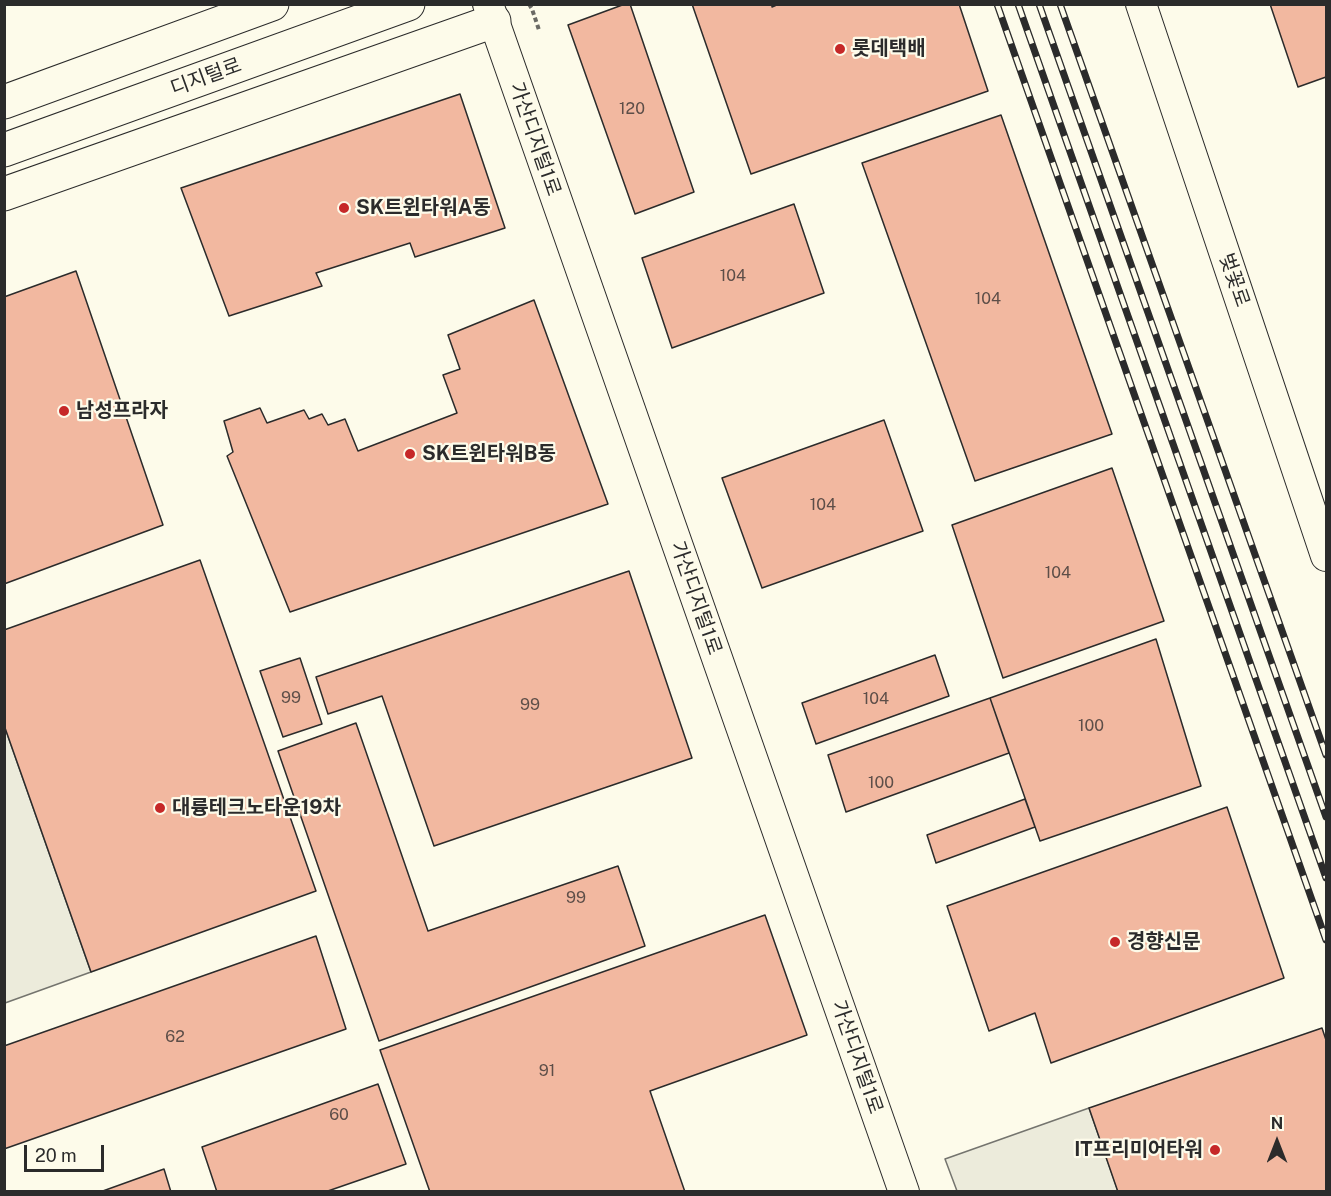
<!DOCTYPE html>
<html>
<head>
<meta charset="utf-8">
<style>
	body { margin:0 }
	#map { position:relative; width:1331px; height:1196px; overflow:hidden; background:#fdfbea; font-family:"Public Sans",sans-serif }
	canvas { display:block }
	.frame { position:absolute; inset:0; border:6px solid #2b2b2b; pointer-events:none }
	.north { position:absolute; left:1247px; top:1112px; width:60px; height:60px; -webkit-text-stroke:4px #fdfbea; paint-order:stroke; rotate:0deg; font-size:16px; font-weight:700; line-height:24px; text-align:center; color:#2b2b2b }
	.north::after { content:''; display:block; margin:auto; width:21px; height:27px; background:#2b2b2b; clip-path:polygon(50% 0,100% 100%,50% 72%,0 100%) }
	.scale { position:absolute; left:24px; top:1145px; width:80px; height:27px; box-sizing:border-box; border:3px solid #2b2b2b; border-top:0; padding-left:8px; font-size:18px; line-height:21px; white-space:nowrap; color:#2b2b2b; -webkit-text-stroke:4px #fdfbea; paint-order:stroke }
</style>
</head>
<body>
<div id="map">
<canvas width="1331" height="1196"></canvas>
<div class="frame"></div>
<div class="north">N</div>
<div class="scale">20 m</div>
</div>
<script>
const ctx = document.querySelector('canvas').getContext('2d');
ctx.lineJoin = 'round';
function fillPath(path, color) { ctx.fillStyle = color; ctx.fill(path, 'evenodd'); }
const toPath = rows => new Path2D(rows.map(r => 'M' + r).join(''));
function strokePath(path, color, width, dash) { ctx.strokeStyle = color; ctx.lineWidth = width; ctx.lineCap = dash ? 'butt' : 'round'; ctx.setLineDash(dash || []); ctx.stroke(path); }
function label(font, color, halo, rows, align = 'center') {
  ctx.font = font + ' "Public Sans","Noto Sans KR",sans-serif'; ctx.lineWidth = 4.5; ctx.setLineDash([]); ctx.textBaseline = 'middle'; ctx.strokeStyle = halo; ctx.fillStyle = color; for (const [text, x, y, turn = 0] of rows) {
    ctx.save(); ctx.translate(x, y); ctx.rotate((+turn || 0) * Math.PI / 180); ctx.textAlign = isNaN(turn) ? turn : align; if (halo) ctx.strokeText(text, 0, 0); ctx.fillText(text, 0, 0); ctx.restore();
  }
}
const green = toPath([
	[4,725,91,972,5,1003,4,1003,4,725],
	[1089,1108,1118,1191,957,1191,945,1159,1089,1108]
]);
fillPath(green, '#ecebdb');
strokePath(green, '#74746e', 1.5);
const building = toPath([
	[625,4,630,4,694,192,635,214,568,25,625,4],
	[692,4,772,4,772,7,779,4,959,4,988,91,751,174,692,4],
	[1270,4,1326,4,1326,77,1298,87,1270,4],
	[460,94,505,228,415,257,410,243,316,273,322,286,229,316,181,188,460,94],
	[1001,115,1112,434,975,481,862,163,1001,115],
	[794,204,824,293,672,348,642,258,794,204],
	[76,271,163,525,4,584,4,297,76,271],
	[534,300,608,504,290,612,227,456,233,452,224,421,260,408,267,423,304,410,309,419,322,414,328,425,345,419,358,451,457,413,443,375,460,369,448,335,534,300],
	[884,420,923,531,762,588,722,478,884,420],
	[1112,468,1164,621,1003,678,952,525,1112,468],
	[200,560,316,891,91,972,4,725,4,630,200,560],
	[629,571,692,758,434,846,382,696,328,714,316,677,629,571],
	[1156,639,1201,786,1040,841,990,698,1156,639],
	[935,655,949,696,816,744,802,703,935,655],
	[300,658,322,724,283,737,260,671,300,658],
	[990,698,1009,753,846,812,828,755,990,698],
	[356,723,428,931,618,866,645,946,379,1041,278,751,356,723],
	[1025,799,1035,827,936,863,927,835,1025,799],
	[1227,807,1284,978,1051,1063,1035,1013,989,1031,947,906,1227,807],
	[765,915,807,1035,650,1091,685,1192,430,1192,380,1050,765,915],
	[316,936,346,1029,4,1149,4,1046,316,936],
	[1322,1028,1326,1040,1326,1192,1118,1192,1089,1108,1322,1028],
	[378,1084,406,1164,325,1192,217,1192,202,1147,378,1084],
	[164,1169,171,1192,100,1192,164,1169]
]);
fillPath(building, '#f2b8a0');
strokePath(building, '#2b2b2b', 1.5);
const tertiary = toPath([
	[488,4,904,1192],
	[1141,4,1326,556]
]);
const secondary = toPath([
	[4,102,272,4],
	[4,150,408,4],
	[4,194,494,21]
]);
strokePath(tertiary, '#2b2b2b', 32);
strokePath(secondary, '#2b2b2b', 35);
strokePath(toPath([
	[529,4,532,9,539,30]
]), '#6a6964', 4, [4.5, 3]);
strokePath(tertiary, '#fdfbea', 30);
strokePath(secondary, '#fdfbea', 33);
const rail = toPath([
	[997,4,1326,940],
	[1018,4,1326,878],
	[1039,4,1326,817],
	[1060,4,1326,755]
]);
strokePath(rail, '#2b2b2b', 7);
strokePath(rail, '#fdfbea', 4.5, [14]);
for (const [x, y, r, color] of [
	[840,49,6,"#c62828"],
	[344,208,6,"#c62828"],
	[64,411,6,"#c62828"],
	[410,454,6,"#c62828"],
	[160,808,6,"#c62828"],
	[1115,942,6,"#c62828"],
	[1215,1150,6,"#c62828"]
]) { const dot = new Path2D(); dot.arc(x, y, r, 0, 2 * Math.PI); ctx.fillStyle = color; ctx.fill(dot); strokePath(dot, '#fdfbea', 2); }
label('16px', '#5d4e48', null, [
	["120",632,109],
	["104",733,276],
	["104",988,299],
	["104",823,505],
	["104",1058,573],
	["99",291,698],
	["104",876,699],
	["99",530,705],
	["100",1091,726],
	["100",881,783],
	["99",576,898],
	["62",175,1037],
	["91",547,1071],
	["60",339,1115]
]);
label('bold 20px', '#2b2b2b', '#fdfbea', [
	["롯데택배",852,49],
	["SK트윈타워A동",356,208],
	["남성프라자",76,411],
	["SK트윈타워B동",422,454],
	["대륭테크노타운19차",172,808],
	["경향신문",1127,942],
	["IT프리미어타워",1203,1150,"right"]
], 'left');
label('20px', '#2b2b2b', '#fdfbea', [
	["디지털로",206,77,-20],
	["가산디지털1로",535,139,71],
	["벚꽃로",1234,280,71],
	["가산디지털1로",696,598,71],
	["가산디지털1로",857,1057,71]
]);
</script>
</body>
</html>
